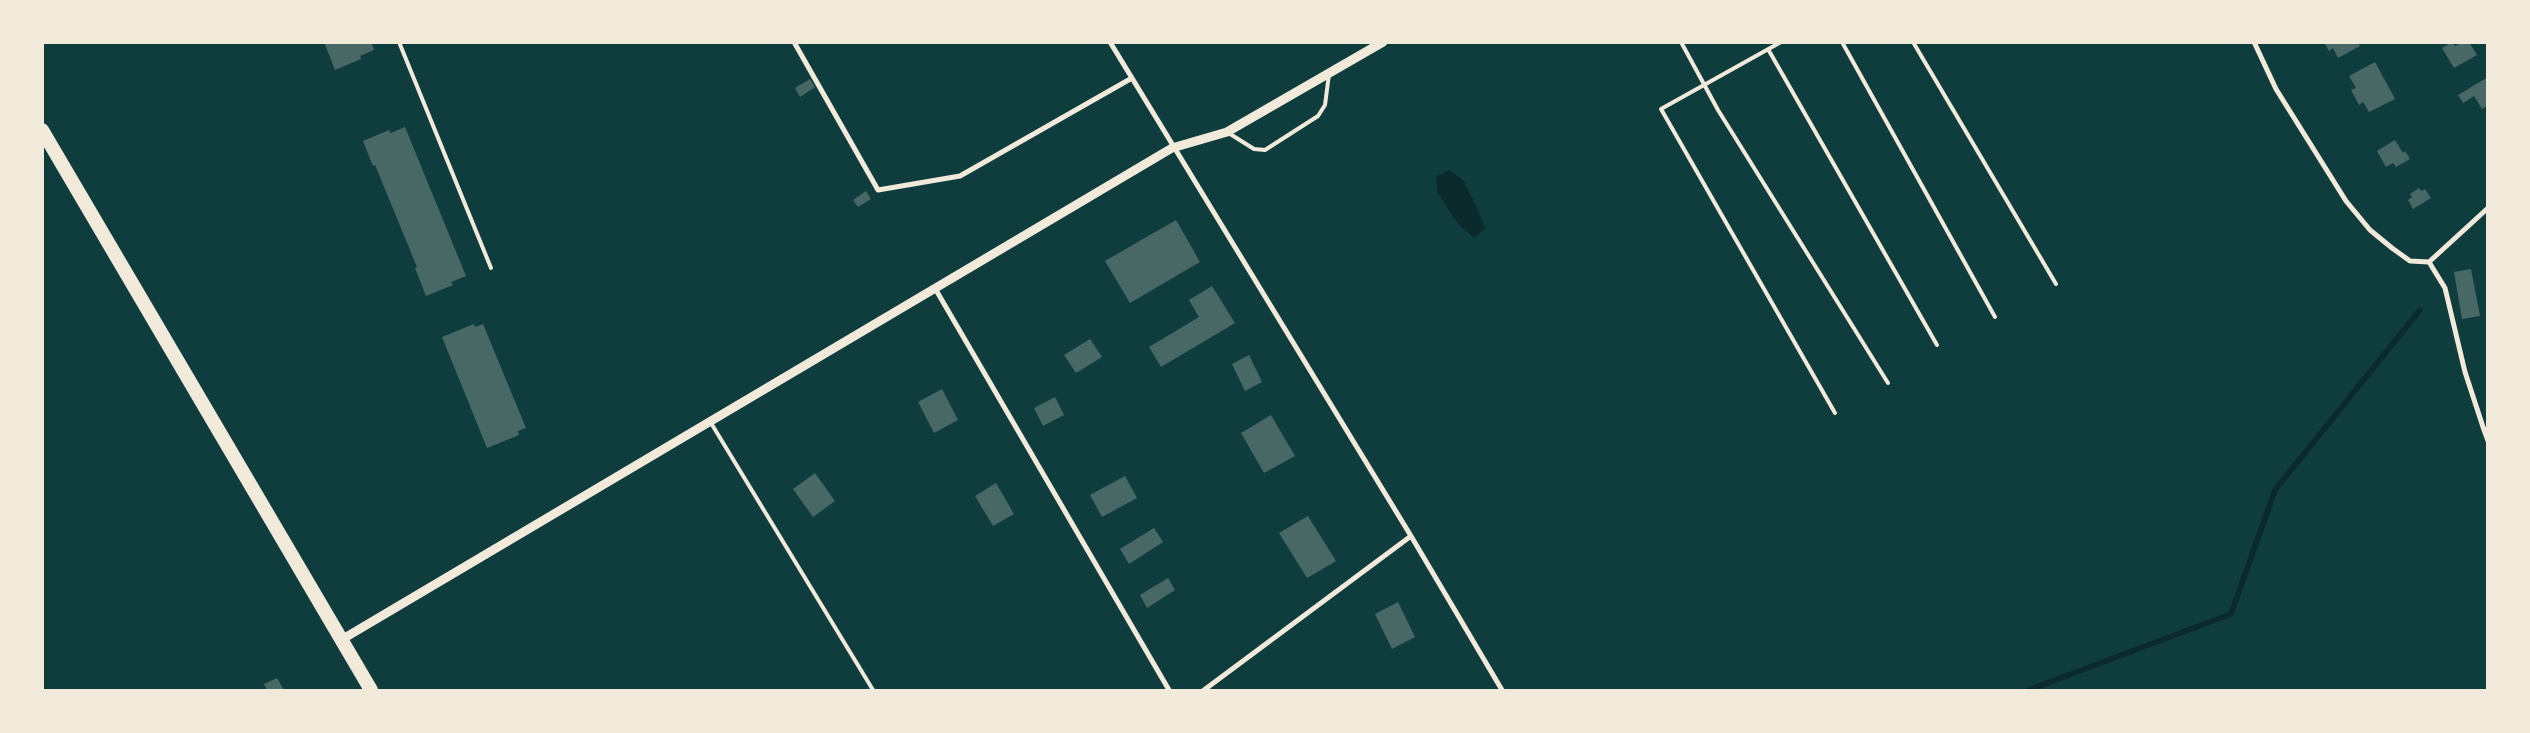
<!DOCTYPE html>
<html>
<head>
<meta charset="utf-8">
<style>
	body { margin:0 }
	#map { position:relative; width:2530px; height:733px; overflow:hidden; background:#0f3d3e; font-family:Helvetica,sans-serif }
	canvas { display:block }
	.frame { position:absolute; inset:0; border:44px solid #f1e9da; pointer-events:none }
</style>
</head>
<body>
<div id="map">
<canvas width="2530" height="733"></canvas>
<div class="frame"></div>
</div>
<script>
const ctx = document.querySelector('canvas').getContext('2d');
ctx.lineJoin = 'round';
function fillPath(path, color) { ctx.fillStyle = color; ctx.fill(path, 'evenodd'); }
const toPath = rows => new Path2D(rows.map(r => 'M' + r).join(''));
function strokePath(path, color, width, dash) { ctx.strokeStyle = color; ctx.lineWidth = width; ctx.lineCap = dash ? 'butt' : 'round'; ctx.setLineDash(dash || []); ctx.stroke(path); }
fillPath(toPath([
	[1449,170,1463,180,1478,210,1485,229,1474,238,1458,224,1437,192,1436,177]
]), '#0a2a2b');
strokePath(toPath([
	[2029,690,2231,614,2275,490,2420,310]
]), '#0a2a2b', 5.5);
fillPath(toPath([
	[324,42,371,42,374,50,360,56,361,59,335,70],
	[2324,42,2358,42,2360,46,2338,58,2333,48,2329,51],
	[2452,42,2455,46,2462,42,2469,42,2477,55,2454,68,2442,48],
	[2375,62,2395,99,2369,112,2363,102,2359,105,2351,90,2356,88,2349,76],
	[2488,77,2488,105,2482,109,2474,96,2463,103,2458,95],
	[810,79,815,87,800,97,795,88],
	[405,127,466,276,451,282,453,285,426,296,415,268,417,267,375,165,373,166,363,141,389,130,391,133],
	[2395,140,2403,153,2405,151,2410,159,2396,167,2393,163,2386,167,2377,151],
	[2419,188,2421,191,2425,189,2431,198,2413,209,2408,200,2412,197,2410,194],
	[866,191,871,199,858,207,853,200],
	[1176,220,1200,262,1130,303,1105,261],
	[2471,269,2480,316,2462,319,2454,272],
	[1212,286,1235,323,1161,367,1149,347,1199,317,1189,300],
	[474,324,475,327,483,324,526,428,518,431,519,435,487,448,442,337],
	[1090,339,1102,357,1076,373,1064,355],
	[1249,355,1262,382,1245,391,1232,364],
	[942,389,958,420,934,433,918,402],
	[1055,397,1064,415,1043,426,1034,408],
	[1271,415,1295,456,1264,473,1241,433],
	[815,473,835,501,813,517,793,489],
	[1125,476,1137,498,1102,517,1090,495],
	[996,483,1014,514,993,526,975,496],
	[1308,516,1336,561,1307,578,1279,533],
	[1154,528,1163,542,1129,564,1120,549],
	[1168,578,1175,590,1147,608,1140,595],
	[1398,602,1415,637,1392,649,1375,614],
	[277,678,284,690,267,690,264,684]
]), '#486865');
strokePath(toPath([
	[399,42,491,268],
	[1681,42,1718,110,1888,383],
	[1781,42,1661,109,1835,413],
	[1842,42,1995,317],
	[1913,42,2056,284],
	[1768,49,1937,345],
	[1227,132,1254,149,1265,150,1318,116,1325,105,1329,74],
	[711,423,873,690]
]), '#f1e9da', 4);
strokePath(toPath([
	[794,42,878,190,960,176,1132,78],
	[1110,42,1411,536,1502,690],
	[2254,42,2276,89,2346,201,2370,230,2392,248,2410,261,2429,262,2445,288,2465,372,2484,430,2488,429],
	[2429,262,2488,208],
	[936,290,1169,690],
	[2484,430,2488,441],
	[1204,690,1411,536]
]), '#f1e9da', 5);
strokePath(toPath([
	[341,640,1172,148,1227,132,1383,42]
]), '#f1e9da', 9);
strokePath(toPath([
	[42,130,371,690]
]), '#f1e9da', 14);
</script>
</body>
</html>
